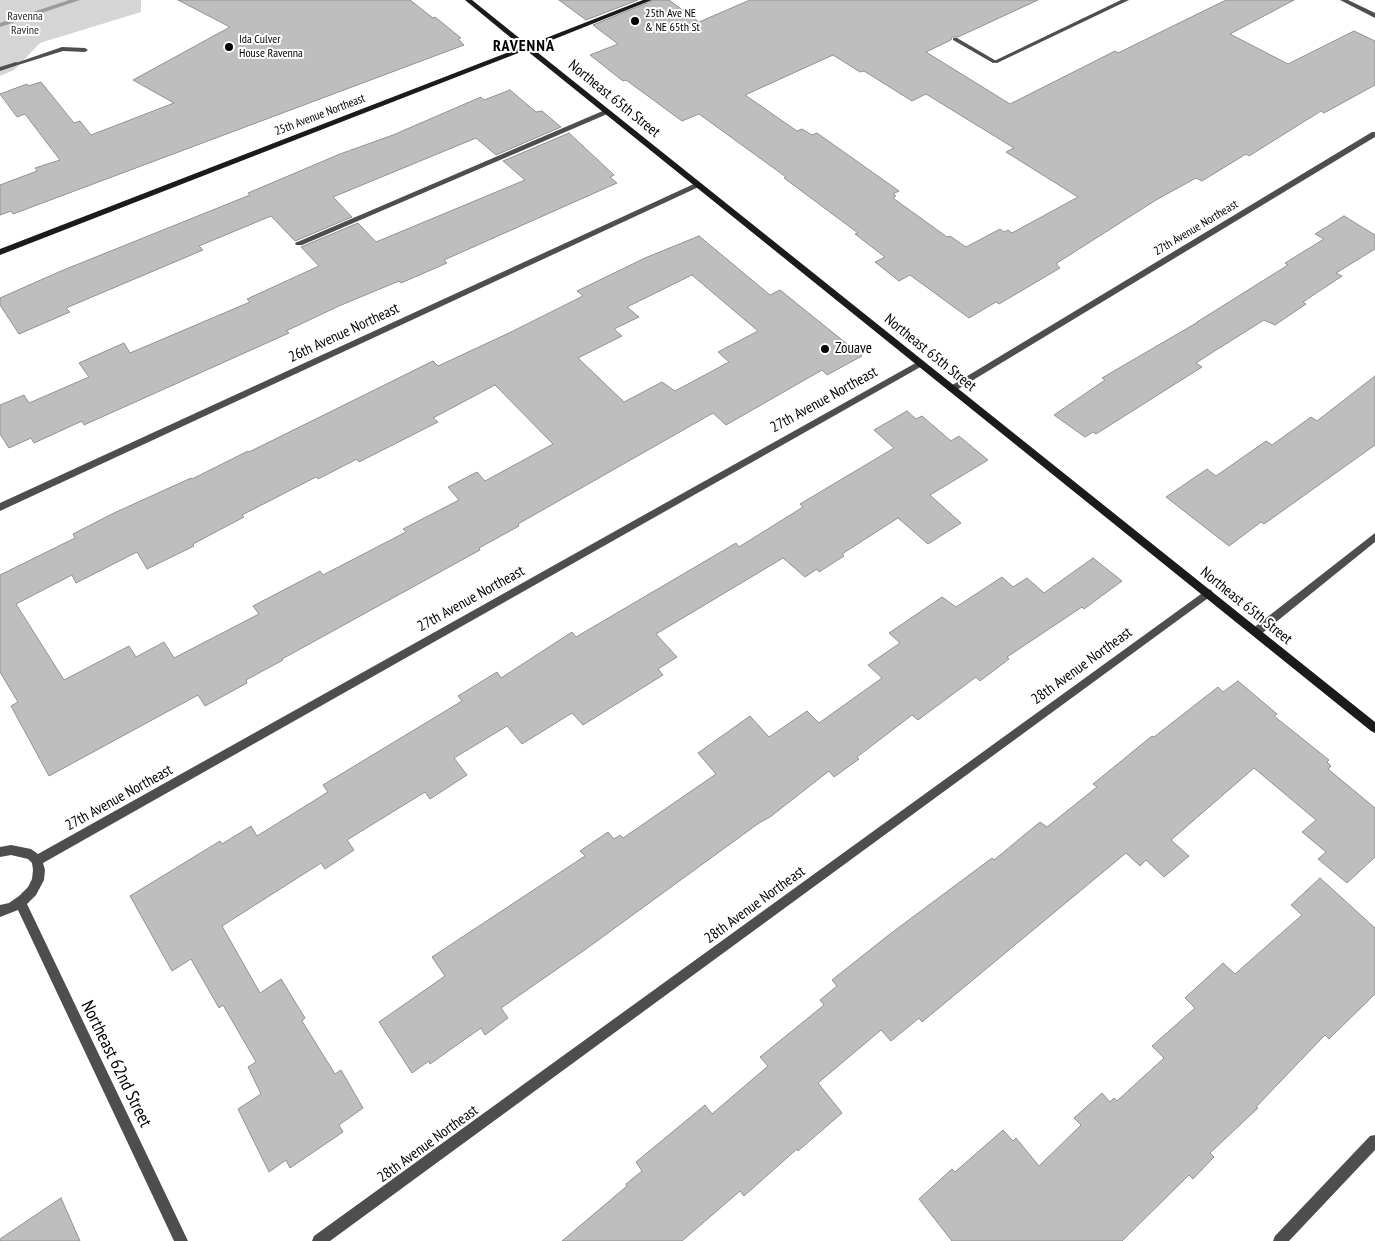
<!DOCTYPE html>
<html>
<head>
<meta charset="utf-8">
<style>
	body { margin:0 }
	canvas { display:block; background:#fff }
</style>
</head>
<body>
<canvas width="1375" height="1241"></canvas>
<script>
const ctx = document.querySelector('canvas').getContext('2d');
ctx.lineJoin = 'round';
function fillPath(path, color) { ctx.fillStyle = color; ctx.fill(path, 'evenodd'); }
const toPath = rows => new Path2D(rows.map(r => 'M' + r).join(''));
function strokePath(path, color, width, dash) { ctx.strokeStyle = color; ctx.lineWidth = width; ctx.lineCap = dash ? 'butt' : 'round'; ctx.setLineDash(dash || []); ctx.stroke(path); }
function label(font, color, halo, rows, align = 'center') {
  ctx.font = font + ' "PT Sans Narrow",sans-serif'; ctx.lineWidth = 4; ctx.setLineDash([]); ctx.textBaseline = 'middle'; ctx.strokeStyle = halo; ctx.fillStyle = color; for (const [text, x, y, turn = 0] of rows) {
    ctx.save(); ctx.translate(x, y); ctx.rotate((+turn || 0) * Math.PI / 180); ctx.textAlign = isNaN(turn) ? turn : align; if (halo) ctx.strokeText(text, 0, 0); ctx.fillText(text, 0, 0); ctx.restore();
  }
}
fillPath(toPath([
	[0,0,141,0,141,12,40,43,14,70,0,76]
]), '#d5d5d5');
fillPath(toPath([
	[69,0,80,0,0,27,0,23,69,0]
]), '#9c9c9c');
const building = toPath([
	[178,0,410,0,433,18,435,17,461,38,458,39,464,45,13,214,11,211,0,215,0,185,37,171,35,168,60,160,25,114,17,117,0,94,27,84,28,86,41,82,74,123,80,121,91,135,174,103,133,80,230,27,178,0],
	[559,0,638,0,586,20,559,0],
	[654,0,669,0,699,22,750,0,1038,0,958,37,952,37,951,40,926,52,1010,104,1115,51,1118,53,1226,0,1294,0,1230,34,1288,64,1354,31,1375,41,1375,85,1324,113,1321,111,1249,156,1246,154,1202,181,1196,178,1156,200,1057,263,1057,265,1060,268,999,304,996,302,969,318,910,275,899,281,875,262,885,257,855,234,858,233,784,178,786,177,699,114,682,121,626,80,623,81,590,55,618,44,593,25,654,0],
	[833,55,860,72,864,71,912,101,926,94,1014,148,1006,152,1078,197,1012,233,1008,230,1004,232,1000,229,966,247,950,236,947,237,893,198,896,196,893,194,899,191,817,133,812,135,802,129,797,131,745,95,833,55],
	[510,90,536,112,542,111,561,127,496,155,476,138,333,197,352,217,295,241,271,216,199,246,203,250,66,308,70,312,19,334,0,305,0,298,61,271,250,195,248,193,340,154,393,135,481,97,484,100,510,90],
	[569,133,614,175,610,177,617,183,444,260,447,263,401,283,399,281,339,306,286,331,289,333,84,425,82,421,34,443,31,438,9,448,0,434,0,405,24,395,29,403,89,377,79,363,124,343,130,353,250,302,247,299,319,266,301,247,358,223,376,242,525,180,503,161,569,133],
	[1344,216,1375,235,1375,249,1336,273,1342,276,1303,302,1306,304,1275,325,1264,320,1213,352,1196,363,1202,367,1096,434,1093,432,1085,437,1054,415,1105,380,1102,378,1198,322,1197,322,1288,265,1285,263,1324,239,1315,234,1344,216],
	[699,236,770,295,780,290,862,356,827,375,822,370,726,425,713,413,518,524,519,526,479,548,480,550,282,659,283,660,246,680,247,683,205,706,198,695,49,776,11,706,18,702,0,672,0,575,75,538,73,534,114,513,191,478,192,479,248,451,249,452,433,361,438,366,509,333,583,296,577,291,645,258,699,236],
	[692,275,758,331,718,352,729,362,675,391,662,382,624,402,578,358,622,336,614,329,639,317,627,307,692,275],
	[495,385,553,444,485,481,477,472,448,487,459,500,403,529,406,532,323,575,320,571,253,606,259,614,174,658,164,642,136,657,129,646,64,680,16,604,72,575,76,583,137,552,147,569,194,546,193,544,244,517,242,515,316,477,318,479,357,459,359,462,438,422,433,418,495,385],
	[1375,376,1375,445,1264,524,1261,522,1229,546,1166,497,1207,469,1216,476,1266,441,1272,445,1311,417,1317,421,1375,376],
	[907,411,916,419,922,416,951,441,959,436,988,460,930,495,961,523,928,544,898,518,842,554,844,556,819,572,817,569,805,577,783,558,656,634,677,657,658,669,663,675,583,725,572,713,522,744,507,726,454,758,467,775,430,799,425,792,347,840,354,850,325,869,321,863,222,926,260,993,281,979,305,1018,302,1021,335,1074,341,1070,363,1108,339,1125,343,1132,290,1168,286,1160,269,1172,238,1109,261,1094,248,1067,256,1062,223,1005,219,1008,191,959,172,971,130,896,220,841,222,844,251,826,257,836,328,792,323,785,462,701,458,696,497,672,501,678,572,632,576,637,736,543,739,547,803,507,800,504,894,448,874,430,907,411],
	[1093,558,1122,581,1084,609,1082,607,1007,657,1009,659,980,681,976,677,918,720,912,715,857,757,859,759,834,777,829,771,770,817,759,823,586,949,501,1008,508,1018,485,1035,481,1028,430,1064,429,1061,412,1073,379,1022,445,976,432,957,585,856,580,851,608,832,614,839,620,835,623,838,716,774,698,753,750,716,769,737,807,711,819,723,882,678,868,665,900,643,889,633,942,597,956,607,1002,577,1013,587,1027,578,1044,593,1093,558],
	[1238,681,1277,714,1274,716,1329,760,1327,762,1331,766,1328,769,1375,808,1375,857,1347,883,1318,859,1326,852,1302,832,1316,820,1254,768,1171,840,1189,856,1164,877,1146,860,1140,866,1126,853,922,1022,919,1018,891,1041,881,1030,818,1083,842,1113,798,1151,797,1149,744,1196,740,1191,682,1241,562,1241,627,1186,626,1184,642,1171,636,1162,705,1105,712,1114,768,1066,760,1057,824,1005,820,1000,837,986,832,980,890,934,992,858,994,860,1040,822,1047,827,1097,787,1093,784,1152,736,1154,737,1218,687,1223,692,1238,681],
	[1320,878,1375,928,1375,994,1329,1039,1325,1035,1256,1107,1258,1108,1210,1153,1214,1157,1193,1179,1189,1175,1122,1241,952,1241,919,1199,952,1169,955,1172,1003,1130,1013,1141,1016,1138,1039,1166,1081,1125,1074,1118,1102,1093,1110,1102,1114,1098,1117,1101,1164,1058,1152,1046,1195,1008,1185,998,1223,963,1235,974,1302,915,1291,905,1320,878],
	[61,1198,80,1241,0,1241,0,1239,61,1198]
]);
fillPath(building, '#bebebe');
strokePath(building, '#929292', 1);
fillPath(toPath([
	[953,38,957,38,998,62,993,63,953,40,953,38],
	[62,47,85,48,88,50,85,52,63,51,18,65,13,64,62,47],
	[605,110,612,112,302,245,296,245,295,243,605,110]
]), '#4e4e4e');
fillPath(toPath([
	[1121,0,1129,0,997,63,992,62,1121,0],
	[1340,0,1348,0,1375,13,1375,18,1340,0],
	[16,62,18,63,18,65,0,71,0,67,16,62],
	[1372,132,1375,132,1375,137,955,391,949,391,948,389,949,387,1372,132],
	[696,183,699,183,703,185,0,511,0,503,696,183],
	[921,360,925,363,924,365,43,863,45,870,44,880,36,895,27,904,188,1241,174,1241,18,910,0,917,0,905,9,903,19,896,28,887,32,879,33,870,32,863,28,859,11,855,0,857,0,847,11,845,31,849,38,854,921,360],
	[1375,533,1375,542,1260,635,1252,635,1251,632,1252,629,1375,533],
	[1208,589,1211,590,1213,593,1211,596,330,1241,312,1241,314,1236,1208,589],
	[1375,1135,1375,1150,1289,1241,1273,1241,1275,1236,1370,1136,1375,1135]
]), '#4e4e4e');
fillPath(toPath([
	[465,0,472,0,528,45,643,0,652,0,532,48,1375,722,1375,733,1371,731,526,50,0,255,0,249,522,47,465,0]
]), '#1b1b1b');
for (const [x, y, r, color] of [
	[635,21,5,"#000"],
	[229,47,5,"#000"],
	[825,349,5,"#000"]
]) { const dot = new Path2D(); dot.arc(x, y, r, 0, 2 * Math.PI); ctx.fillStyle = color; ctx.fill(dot); strokePath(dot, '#fff', 2); }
label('12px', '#000', '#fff', [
	["25th Ave NE",645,14],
	["& NE 65th St",645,28],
	["Ida Culver",239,40],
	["House Ravenna",239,54]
], 'left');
label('12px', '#2c2c2c', '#fff', [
	["Ravenna",25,17],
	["Ravine",25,31]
]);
label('12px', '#000', '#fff', [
	["25th Avenue Northeast",320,115,-21],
	["27th Avenue Northeast",1196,228,-31]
]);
label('15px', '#000', '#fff', [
	["Northeast 65th Street",614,99,39],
	["26th Avenue Northeast",344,333,-25],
	["Northeast 65th Street",930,353,39],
	["27th Avenue Northeast",824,400,-29],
	["27th Avenue Northeast",471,599,-29],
	["Northeast 65th Street",1246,606,39],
	["28th Avenue Northeast",1082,666,-36],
	["27th Avenue Northeast",119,798,-29],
	["28th Avenue Northeast",755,905,-36],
	["28th Avenue Northeast",428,1144,-36]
]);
label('15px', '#000', '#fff', [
	["Zouave",835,349]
], 'left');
ctx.letterSpacing = '1px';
label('bold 16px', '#000', '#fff', [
	["RAVENNA",524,46]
]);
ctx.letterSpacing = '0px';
label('18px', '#000', '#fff', [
	["Northeast 62nd Street",116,1064,64]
]);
</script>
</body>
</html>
